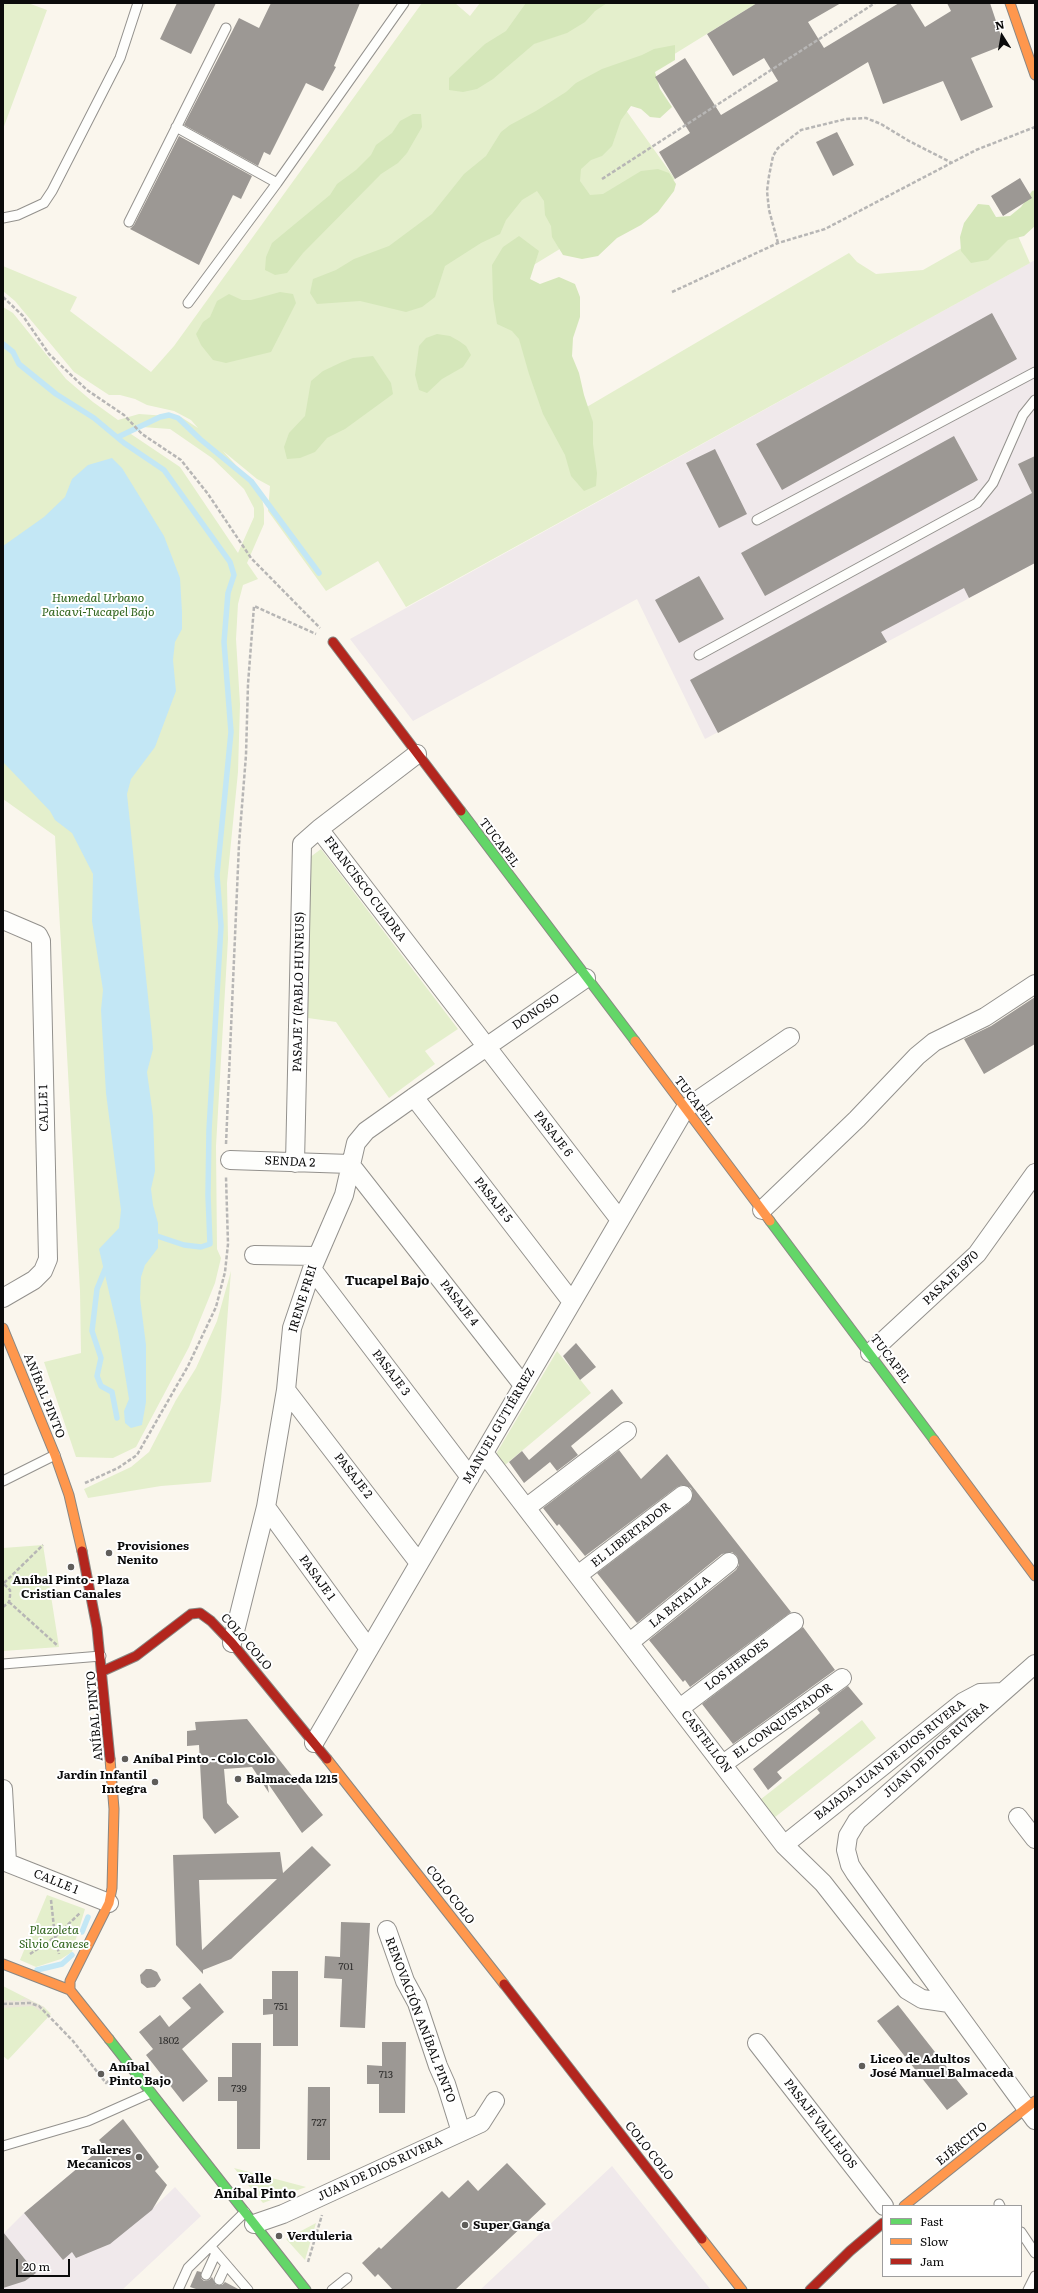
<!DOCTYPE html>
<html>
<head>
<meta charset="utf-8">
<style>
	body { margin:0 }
	#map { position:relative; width:1038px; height:2293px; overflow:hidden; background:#faf6ed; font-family:Literata,serif }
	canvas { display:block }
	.frame { position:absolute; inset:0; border:4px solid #0b0b0b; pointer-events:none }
	.legend { position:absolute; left:882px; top:2205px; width:140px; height:72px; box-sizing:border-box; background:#fff; border:1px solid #9d9d9d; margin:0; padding:5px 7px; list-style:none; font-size:12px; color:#0b0b0b }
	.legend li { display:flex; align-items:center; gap:8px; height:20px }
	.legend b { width:20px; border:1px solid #9d9d9d }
	.north { position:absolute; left:982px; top:16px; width:40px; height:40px; -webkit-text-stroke:3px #fff; paint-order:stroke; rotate:349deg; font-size:11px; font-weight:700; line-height:16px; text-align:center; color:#0b0b0b }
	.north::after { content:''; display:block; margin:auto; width:14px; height:18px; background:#0b0b0b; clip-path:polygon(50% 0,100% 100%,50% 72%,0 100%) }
	.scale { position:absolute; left:16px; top:2259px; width:54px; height:18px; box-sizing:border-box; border:2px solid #0b0b0b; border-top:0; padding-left:5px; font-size:12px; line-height:14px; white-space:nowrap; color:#0b0b0b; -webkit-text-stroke:3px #fff; paint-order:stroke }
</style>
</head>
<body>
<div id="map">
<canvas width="1038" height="2293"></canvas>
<div class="frame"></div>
<ul class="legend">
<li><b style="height:5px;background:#63d668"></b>Fast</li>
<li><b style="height:5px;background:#ff974d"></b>Slow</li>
<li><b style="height:5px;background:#b3261e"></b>Jam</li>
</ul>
<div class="north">N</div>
<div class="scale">20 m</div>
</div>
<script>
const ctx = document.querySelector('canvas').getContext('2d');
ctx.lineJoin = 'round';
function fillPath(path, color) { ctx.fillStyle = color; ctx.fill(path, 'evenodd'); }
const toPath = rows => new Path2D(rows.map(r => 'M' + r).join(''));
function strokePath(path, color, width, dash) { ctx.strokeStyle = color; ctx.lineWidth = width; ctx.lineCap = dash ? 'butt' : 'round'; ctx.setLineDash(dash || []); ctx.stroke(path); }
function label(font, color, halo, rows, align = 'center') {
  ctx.font = font + ' Literata,serif'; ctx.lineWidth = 4; ctx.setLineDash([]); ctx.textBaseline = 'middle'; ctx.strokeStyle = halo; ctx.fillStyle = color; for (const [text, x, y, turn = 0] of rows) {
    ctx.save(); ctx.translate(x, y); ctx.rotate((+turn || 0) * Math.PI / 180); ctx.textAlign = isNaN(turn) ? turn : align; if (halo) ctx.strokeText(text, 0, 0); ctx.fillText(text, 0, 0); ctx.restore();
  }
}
fillPath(toPath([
	[1035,260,1035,563,705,739,637,599,413,721,350,639],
	[104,2146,152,2209,175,2187,201,2216,122,2290,3,2290,3,2234,24,2213],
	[612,2166,711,2290,480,2290]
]), '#f0e9eb');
fillPath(toPath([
	[3,3,28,3,47,10,3,129],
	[422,3,455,3,470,16,480,3,757,3,613,92,675,179,522,272,568,418,849,253,857,262,876,274,923,270,1011,220,1030,263,406,607,378,561,326,591,268,511,270,486,257,479,223,451,261,493,264,509,264,524,247,563,258,579,243,585,238,604,236,639,240,704,238,772,227,883,228,939,216,1146,217,1249,221,1258,215,1283,189,1347,136,1447,113,1458,76,1457,44,1362,81,1353,80,1291,55,836,3,799,3,307,13,313,66,379,93,402,118,420,139,414,181,417,198,428,191,420,174,411,147,405,135,399,120,395,109,395,74,372,15,301,3,291,3,266,77,297,70,311,151,372,174,346],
	[142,427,170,429,212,458,244,489,254,508,254,517,238,553,180,467,128,432],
	[321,849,458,1029,425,1051,435,1064,389,1098,336,1022,308,1018,309,858],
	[231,1271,221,1400,211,1482,161,1486,88,1498,84,1489,131,1467,149,1452,176,1400,196,1368,217,1321],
	[557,1351,591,1393,505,1465,496,1454],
	[43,1545,59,1647,3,1651,3,1548],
	[862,1720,876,1738,770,1821,756,1803],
	[47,1895,85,1909,72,1952,61,1959,36,1967,20,1960],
	[3,1986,44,2007,51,2014,8,2060,3,2056],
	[234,2168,306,2187,263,2203],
	[316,2223,305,2260,286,2239]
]), '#e4efcc');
fillPath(toPath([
	[526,3,607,3,595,11,585,22,567,33,534,44,493,79,477,89,463,92,449,90,449,78,485,44,506,31],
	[675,45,675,60,655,72,660,89,672,107,660,118,650,117,641,109,631,106,621,120,612,146,602,156,591,160,581,169,580,181,590,195,603,194,641,171,658,169,669,173,676,184,674,191,658,212,641,225,617,238,598,256,582,259,563,255,552,237,551,226,545,215,544,201,537,191,522,200,506,220,500,234,481,243,445,266,435,297,422,307,406,312,360,301,317,304,310,293,313,279,336,270,354,259,389,246,432,214,464,174,486,156,501,132,510,125,536,111,566,92,576,83,602,69,642,55,654,49],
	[413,114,421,114,422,127,407,153,398,163,381,174,303,253,287,273,275,275,265,270,266,257,272,243,330,195,337,184,356,170,371,155,376,145,392,133,400,121],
	[1035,190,1035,226,1024,236,1008,240,988,260,971,263,961,251,960,237,964,223,978,204,989,205,996,217,1010,216,1021,207,1032,191],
	[519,236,539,251,530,279,540,284,559,277,575,284,580,297,580,317,573,338,572,356,579,373,584,395,593,422,593,444,597,473,596,486,584,491,571,476,565,455,543,414,529,374,519,339,512,331,497,324,493,299,492,265,503,247],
	[280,292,293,294,296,303,271,352,226,363,213,360,201,345,196,334,203,322,210,317,217,301,229,294,242,300,251,300],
	[437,334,450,336,459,341,466,346,471,355,463,367,442,379,427,393,419,390,415,375,419,346,426,338],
	[373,356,391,383,393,394,345,429,327,438,315,452,300,458,287,459,284,447,289,433,305,416,311,381,323,371,342,362,353,358]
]), '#d5e7ba');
fillPath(toPath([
	[25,1998,44,2007,40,2011,33,2006,3,2008,3,2000,20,2001]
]), '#eae5d9');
fillPath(toPath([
	[112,458,122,468,164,536,180,578,182,612,182,629,175,642,173,660,176,691,155,747,131,779,127,794,152,1035,153,1049,147,1072,153,1116,155,1171,151,1189,153,1205,158,1223,158,1248,145,1265,141,1277,140,1298,146,1345,146,1402,142,1425,131,1428,125,1423,124,1411,129,1399,118,1331,99,1249,119,1228,121,1210,106,1093,101,1010,103,990,92,921,93,874,72,833,55,820,50,811,3,762,3,546,44,517,65,497,72,479,88,465]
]), '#c3e7f5');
strokePath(toPath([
	[3,344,13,352,19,364,56,394,94,418,124,443,164,470,230,562,234,575,228,593,224,642,231,732,217,875,221,926,209,1130,208,1195,210,1244,201,1247,184,1245,157,1236,152,1231],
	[118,437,160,417,169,415,178,418,200,439,251,481,319,573],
	[108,1262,97,1289,92,1331,101,1358,97,1376,101,1386,112,1392,117,1418],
	[82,1932,88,1917],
	[37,1970,62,1964,72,1955]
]), '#c3e7f5', 5.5);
fillPath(toPath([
	[177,3,216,3,191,54,160,39],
	[271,3,360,3,334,66,336,67,323,91,306,83,270,155,264,152,258,166,184,125,239,18,259,28],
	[757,3,841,3,808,22,824,48,899,3,910,3,925,27,951,11,947,3,990,3,1004,45,971,58,993,107,961,121,943,81,883,104,868,62,675,179,659,152,690,133,655,77,685,58,721,115,778,81,764,58,733,76,707,34],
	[837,132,854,165,833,176,816,142],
	[179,136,252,176,241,199,233,195,199,265,130,229,134,225],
	[1020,178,1032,198,1003,216,991,196],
	[992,313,1017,359,782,490,756,444],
	[954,436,978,480,765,596,741,553],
	[715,449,747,514,719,528,686,463],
	[1035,456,1035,563,969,598,964,588,881,632,887,642,718,733,690,680,1032,493,1018,464],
	[699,576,724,619,679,643,655,600],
	[1035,997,1035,1044,984,1074,964,1039,991,1026],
	[576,1343,596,1367,580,1380,563,1356],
	[612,1389,623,1403,571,1446,578,1455,557,1471,550,1462,524,1483,509,1462,522,1451,529,1460],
	[619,1450,641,1479,667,1454,791,1612,690,1687,685,1680,683,1682,649,1640,736,1570,739,1565,737,1556,732,1552,722,1554,637,1623,597,1573,689,1503,693,1494,691,1488,682,1485,677,1487,585,1556,559,1524,557,1526,543,1508],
	[803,1627,835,1670,733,1744,702,1704],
	[848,1686,863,1704,777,1772,782,1778,768,1790,753,1769,820,1713,817,1709],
	[247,1719,323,1815,302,1833,267,1782,269,1793,252,1767,224,1769,227,1803,239,1817,215,1834,203,1818,199,1745,187,1746,187,1731,196,1730,195,1722],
	[312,1846,331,1865,231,1959,203,1970,203,1974,176,1945,173,1855,280,1852,283,1873],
	[277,1879,202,1950,199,1880],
	[341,1922,370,1923,365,2028,340,2027,342,1979,324,1978,325,1956,340,1957],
	[146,1969,151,1969,157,1972,161,1980,155,1987,147,1988,141,1983,140,1975],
	[272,1971,298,1971,298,2046,273,2046,273,2014,263,2015,263,1999,272,1999],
	[200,1983,224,2012,182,2049,208,2081,183,2102,146,2055,153,2049,139,2032,160,2015,169,2027,191,2008,182,1998],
	[898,2005,968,2094,947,2110,877,2021],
	[382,2042,406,2042,405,2113,379,2113,379,2084,367,2084,367,2065,382,2066],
	[232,2043,261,2043,260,2149,237,2149,237,2101,218,2101,218,2077,232,2077],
	[308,2087,330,2087,330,2160,307,2160],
	[123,2119,159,2167,155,2171,167,2185,152,2210,110,2244,76,2258,72,2252,63,2260,24,2213,104,2146,99,2140],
	[507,2163,546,2204,455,2290,393,2290,378,2274,375,2277,362,2263,379,2247,381,2249,442,2191,449,2198,468,2180,478,2191],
	[3,2232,36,2273,25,2281,3,2288],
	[197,2271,201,2272,201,2278,204,2281,209,2280,212,2277,216,2285,222,2285,225,2282,240,2290,199,2290,190,2287]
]), '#9c9894');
const lane = toPath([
	[176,127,277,183],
	[3,218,18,215,44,203,52,191,120,58,138,3],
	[129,222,226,28],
	[188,303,277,183,404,3],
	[757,520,1035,372],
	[699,655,977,503,993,483,1023,415,1035,400],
	[3,1481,55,1455],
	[3,1664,101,1656],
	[3,2146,88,2121,151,2093],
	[999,2204,1000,2206],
	[1021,2232,1035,2253],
	[211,2247,248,2290],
	[206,2275,216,2253],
	[219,2280,226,2265],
	[178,2290,188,2268,245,2212],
	[332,2290,347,2278],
	[1028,2290,1035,2276]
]);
const street = toPath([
	[417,754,319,829,620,1220],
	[3,920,38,935,41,941,48,1259,43,1271,34,1280,3,1298],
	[414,1097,572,1302],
	[230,1160,350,1164,523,1385],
	[295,1163,302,844,319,829],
	[762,1210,857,1119,917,1056,934,1042,985,1017,1035,984],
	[254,1255,317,1256],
	[312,1269,470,1477],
	[870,1353,977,1254,1035,1173],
	[286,1390,419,1563],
	[484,1453,784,1845,823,1883,907,1990,922,1999,949,2003],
	[266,1507,369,1649],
	[526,1508,627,1431],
	[578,1575,683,1495],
	[630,1642,729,1562],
	[232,1643,266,1507,286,1390,292,1328,312,1269,344,1195,356,1143,366,1131,414,1097,586,978],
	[1035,1664,857,1821,848,1836,846,1850,850,1865,855,1873,1035,2120],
	[680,1708,794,1622],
	[314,1743,685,1109,790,1037],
	[723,1764,842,1678],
	[3,1789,7,1862],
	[1018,1817,1035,1839],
	[784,1845,963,1702,980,1693,1003,1692],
	[3,1861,109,1903],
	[387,1930,405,1981,417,2003,438,2066,446,2084,461,2132],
	[757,2043,884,2206],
	[254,2224,283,2214,481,2123,495,2101]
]);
const fast = toPath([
	[461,811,635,1041],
	[770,1221,934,1440],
	[109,2039,306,2290]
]);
const slow = toPath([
	[1010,3,1035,75],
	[635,1041,770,1221],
	[3,1328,55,1455,69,1495,82,1551],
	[934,1440,1035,1576],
	[327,1759,504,1984],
	[3,1964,70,1990],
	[109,2039,70,1990,70,1981,109,1903,112,1888,114,1809,110,1759],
	[904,2206,1035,2101],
	[702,2239,742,2290]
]);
const jam = toPath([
	[333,642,461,811],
	[82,1551,97,1628,110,1759],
	[103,1671,136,1656,191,1614,200,1613,211,1621,232,1643,327,1759],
	[504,1984,702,2239],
	[810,2290,850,2251,883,2223]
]);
strokePath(lane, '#93918d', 11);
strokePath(street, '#93918d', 20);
strokePath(fast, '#898783', 11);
strokePath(slow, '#898783', 11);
strokePath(jam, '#898783', 11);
strokePath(toPath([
	[602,179,875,3],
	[778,243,769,210,767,191,769,176,773,156,778,148,801,130,846,119,866,118,881,124,909,141,952,163],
	[672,292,778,243,825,229,976,150,1035,127],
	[3,297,23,316,49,354,70,374,87,390,124,415,142,434,181,460,208,494,251,558,320,628],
	[226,1144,239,844,246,755,248,684,254,606,316,634],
	[85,1483,118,1468,137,1455,188,1366,216,1307,225,1272,228,1244,226,1177],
	[4,1583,43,1545],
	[9,1602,58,1646],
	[3,1607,9,1602,10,1596,10,1590,3,1583],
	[51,1900,55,1937,59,1954],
	[30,1954,55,1937,80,1913],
	[3,2004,30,2003,39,2006,73,2041,106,2083,114,2076],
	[308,2262,322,2215]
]), '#b7b6b5', 2.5, [4, 2]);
strokePath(lane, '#fefefc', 9);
strokePath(street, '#fefefc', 18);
strokePath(fast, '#63d668', 9);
strokePath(slow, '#ff974d', 9);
strokePath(jam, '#b3261e', 9);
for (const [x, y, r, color] of [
	[109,1553,4,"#5f5d5a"],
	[71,1567,4,"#5f5d5a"],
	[125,1759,4,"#5f5d5a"],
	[238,1779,4,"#5f5d5a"],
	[155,1782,4,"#5f5d5a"],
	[862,2066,4,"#5f5d5a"],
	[101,2074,4,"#5f5d5a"],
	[139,2157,4,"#5f5d5a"],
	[465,2225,4,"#5f5d5a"],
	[279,2236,4,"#5f5d5a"]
]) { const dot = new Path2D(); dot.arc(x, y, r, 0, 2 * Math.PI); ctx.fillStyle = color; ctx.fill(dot); strokePath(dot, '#fff', 1.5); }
label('10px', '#2f2e2d', null, [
	["701",346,1967],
	["751",281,2007],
	["1802",169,2041],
	["713",386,2075],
	["739",239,2089],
	["727",319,2123]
]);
label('italic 12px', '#2e631a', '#fff', [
	["Humedal Urbano",98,598],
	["Paicaví-Tucapel Bajo",98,612],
	["Plazoleta",54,1930],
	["Silvio Canese",54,1944]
]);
label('12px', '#0b0b0b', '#fff', [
	["TUCAPEL",499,843,53],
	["FRANCISCO CUADRA",365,889,53],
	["PASAJE 7 (PABLO HUNEUS)",299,992,-89],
	["DONOSO",536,1012,-34],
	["TUCAPEL",694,1101,53],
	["CALLE 1",44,1108,-91],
	["PASAJE 6",553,1134,52],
	["SENDA 2",290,1162,3],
	["PASAJE 5",493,1200,52],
	["PASAJE 1970",951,1278,-44],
	["IRENE FREI",303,1299,-73],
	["PASAJE 4",459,1303,52],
	["TUCAPEL",890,1359,53],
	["PASAJE 3",391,1373,53],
	["ANÍBAL PINTO",44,1396,68],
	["MANUEL GUTIÉRREZ",499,1426,-60],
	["PASAJE 2",353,1476,52],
	["EL LIBERTADOR",631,1535,-38],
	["PASAJE 1",317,1578,54],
	["LA BATALLA",680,1602,-39],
	["COLO COLO",246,1642,49],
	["LOS HEROES",737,1665,-37],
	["ANÍBAL PINTO",95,1716,-95],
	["EL CONQUISTADOR",783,1721,-36],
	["CASTELLÓN",706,1742,53],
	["JUAN DE DIOS RIVERA",936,1750,-42],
	["BAJADA JUAN DE DIOS RIVERA",890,1760,-38],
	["CALLE 1",56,1882,22],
	["COLO COLO",450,1895,52],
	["RENOVACIÓN ANÍBAL PINTO",420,2020,69],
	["PASAJE VALLEJOS",820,2124,52],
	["EJÉRCITO",962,2144,-39],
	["COLO COLO",649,2151,52],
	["JUAN DE DIOS RIVERA",380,2169,-25]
]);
label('bold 12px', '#0b0b0b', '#fff', [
	["Provisiones",117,1546],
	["Nenito",117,1560],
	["Aníbal Pinto - Plaza",71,1580,"center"],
	["Cristian Canales",71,1594,"center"],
	["Aníbal Pinto - Colo Colo",133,1759],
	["Jardín Infantil",147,1775,"right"],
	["Integra",147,1789,"right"],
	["Balmaceda 1215",246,1779],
	["Liceo de Adultos",870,2059],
	["José Manuel Balmaceda",870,2073],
	["Aníbal",109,2067],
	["Pinto Bajo",109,2081],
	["Talleres",131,2150,"right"],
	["Mecanicos",131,2164,"right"],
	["Super Ganga",473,2225],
	["Verduleria",287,2236]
], 'left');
label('bold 13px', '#0b0b0b', '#fff', [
	["Tucapel Bajo",387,1281],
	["Valle",255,2179],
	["Aníbal Pinto",255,2194]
]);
</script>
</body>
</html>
